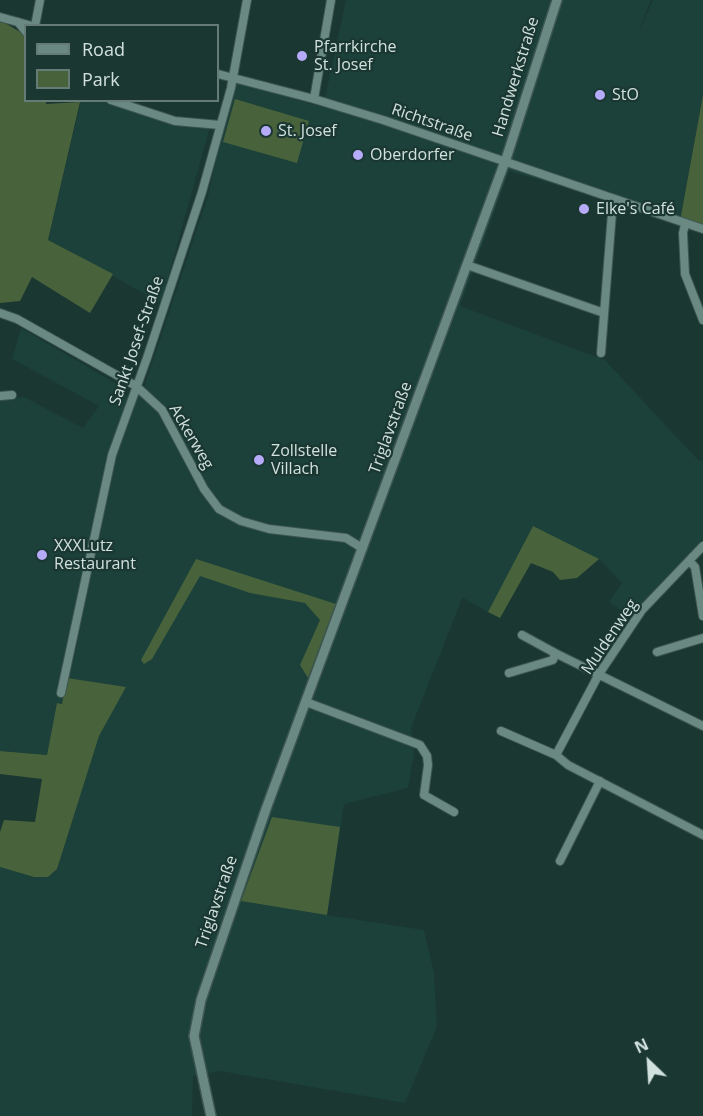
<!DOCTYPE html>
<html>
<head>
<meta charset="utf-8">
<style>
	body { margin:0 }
	#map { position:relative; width:703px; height:1116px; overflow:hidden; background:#1b3732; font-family:"Open Sans",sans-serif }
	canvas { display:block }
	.legend { position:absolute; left:24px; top:24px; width:195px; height:78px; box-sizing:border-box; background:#1b3732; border:2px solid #647b76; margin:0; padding:8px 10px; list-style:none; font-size:18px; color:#d1e1dd }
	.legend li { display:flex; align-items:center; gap:12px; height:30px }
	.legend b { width:30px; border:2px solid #647b76 }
	.north { position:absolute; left:619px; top:1032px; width:60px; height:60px; -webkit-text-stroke:4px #1b3732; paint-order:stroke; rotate:335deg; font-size:16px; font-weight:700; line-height:24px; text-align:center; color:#d1e1dd }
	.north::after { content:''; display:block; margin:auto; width:21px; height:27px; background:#d1e1dd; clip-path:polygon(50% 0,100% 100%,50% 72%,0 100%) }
</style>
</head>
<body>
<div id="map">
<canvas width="703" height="1116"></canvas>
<ul class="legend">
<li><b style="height:8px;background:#6b8983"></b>Road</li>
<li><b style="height:16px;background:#48633c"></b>Park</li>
</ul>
<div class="north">N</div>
</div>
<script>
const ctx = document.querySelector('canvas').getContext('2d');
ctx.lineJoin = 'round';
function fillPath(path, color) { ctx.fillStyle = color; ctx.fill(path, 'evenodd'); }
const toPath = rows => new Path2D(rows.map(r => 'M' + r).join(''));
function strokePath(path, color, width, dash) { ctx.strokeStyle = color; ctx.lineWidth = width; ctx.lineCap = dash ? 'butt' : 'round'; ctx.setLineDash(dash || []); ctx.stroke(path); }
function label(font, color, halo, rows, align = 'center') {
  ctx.font = font + ' "Open Sans",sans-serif'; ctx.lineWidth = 4.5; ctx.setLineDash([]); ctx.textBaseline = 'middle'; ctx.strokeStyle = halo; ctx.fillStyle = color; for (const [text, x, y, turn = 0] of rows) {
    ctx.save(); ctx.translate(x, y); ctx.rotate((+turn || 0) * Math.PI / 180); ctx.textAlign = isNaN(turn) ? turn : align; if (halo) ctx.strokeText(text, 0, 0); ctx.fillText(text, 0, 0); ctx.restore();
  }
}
fillPath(toPath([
	[346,0,651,0,638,33,653,0,703,0,703,95,680,221,509,171,460,306,605,360,698,460,703,461,703,539,633,619,609,602,622,583,599,559,533,526,488,612,463,598,461,601,411,728,414,754,408,788,344,804,327,915,424,930,434,973,437,1026,405,1103,220,1071,193,1076,192,1116,0,1116,0,867,34,877,48,877,57,869,99,736,125,688,57,704,47,755,0,751,0,399,24,397,83,428,99,406,12,359,21,328,122,387,127,396,143,390,208,196,233,82,323,107],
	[199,575,335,604,308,677,300,665,321,620,305,603,250,593],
	[81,101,103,101,175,124,210,127,161,303,48,240]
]), '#1b413a');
fillPath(toPath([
	[0,20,25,35,26,100,46,101,46,104,80,102,48,240,113,274,90,313,32,277,20,301,0,303],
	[703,95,703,228,680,221],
	[235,99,309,121,297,163,223,142],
	[533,526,599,559,577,578,560,580,553,572,531,563,500,618,488,612],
	[196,559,336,604,308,678,300,665,320,620,305,603,250,593,200,576,152,659,144,664,141,660],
	[67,678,126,687,99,736,57,869,48,877,34,877,0,867,0,832,4,820,35,822,42,779,0,774,0,751,47,755,57,703,62,704],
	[272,817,340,827,327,915,241,901]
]), '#48633c');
const minor = toPath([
	[0,17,32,26],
	[18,22,26,32],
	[35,26,40,0],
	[218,74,314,99,383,120,703,229],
	[314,99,331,0],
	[111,100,175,121,220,125],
	[685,224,683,233,685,274,703,320],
	[467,265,604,313],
	[0,313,17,319,136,386,162,410,204,489,219,509,241,521,269,529,346,538,362,548],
	[601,353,613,200],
	[0,396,12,395],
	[689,561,695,567,703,616],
	[522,635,555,653],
	[657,652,703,638],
	[509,673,553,660,555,653,703,726],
	[61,693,112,455,147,358,202,192,231,88,247,0],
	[306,702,420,745,427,756,428,765,424,795,454,812],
	[501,731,556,755,568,765,703,835],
	[556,755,599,674,642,610,703,546],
	[560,861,600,781]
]);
const tertiary = toPath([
	[211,1116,194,1036,201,1000,266,809,507,156,557,0]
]);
strokePath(minor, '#3d5551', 10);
strokePath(tertiary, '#3d5551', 12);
strokePath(minor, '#6b8983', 8);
strokePath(tertiary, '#6b8983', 9);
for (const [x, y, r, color] of [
	[302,56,6,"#b6abf8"],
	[600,95,6,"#b6abf8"],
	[266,131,6,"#b6abf8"],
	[358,155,6,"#b6abf8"],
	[584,209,6,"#b6abf8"],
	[259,460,6,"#b6abf8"],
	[42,555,6,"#b6abf8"]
]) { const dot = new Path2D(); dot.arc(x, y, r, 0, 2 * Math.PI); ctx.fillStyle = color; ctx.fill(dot); strokePath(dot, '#1b3732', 2); }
label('16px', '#d1e1dd', '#1b3732', [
	["Pfarrkirche",314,47],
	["St. Josef",314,65],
	["StO",612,95],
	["St. Josef",278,131],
	["Oberdorfer",370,155],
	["Elke's Café",596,209],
	["Zollstelle",271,451],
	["Villach",271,469],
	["XXXLutz",54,546],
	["Restaurant",54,564]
], 'left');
label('16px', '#d1e1dd', '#1b3732', [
	["Handwerkstraße",516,77,-73],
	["Richtstraße",432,123,19],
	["Sankt Josef-Straße",137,341,-71],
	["Triglavstraße",391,428,-70],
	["Ackerweg",191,437,60],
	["Muldenweg",610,637,-56],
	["Triglavstraße",217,902,-71]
]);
</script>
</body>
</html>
